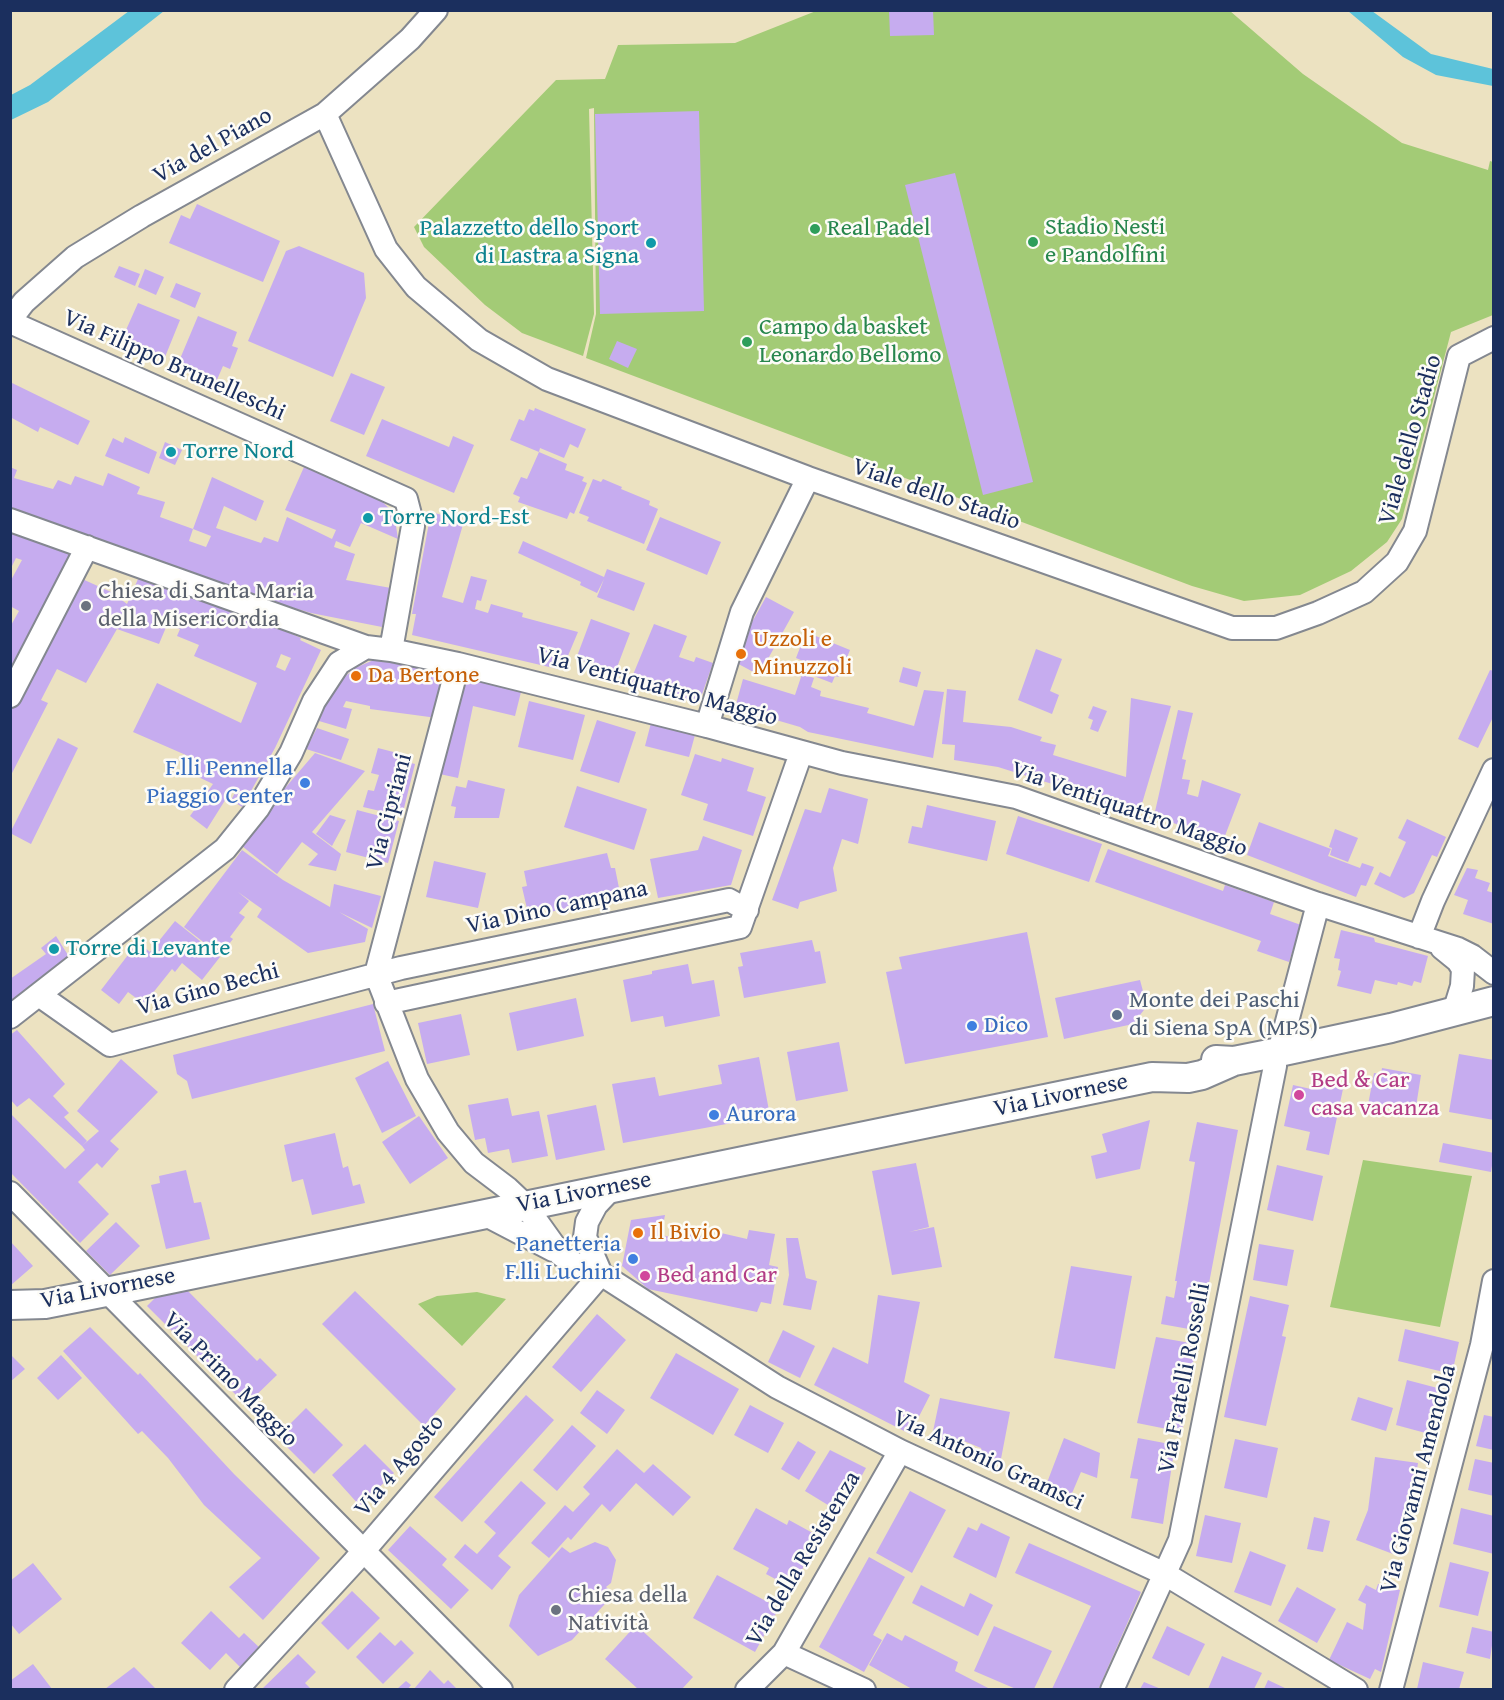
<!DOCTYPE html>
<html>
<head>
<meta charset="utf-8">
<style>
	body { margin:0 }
	#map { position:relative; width:1504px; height:1700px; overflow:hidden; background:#ece2c1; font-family:"Gentium Book Plus",serif }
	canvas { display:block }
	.frame { position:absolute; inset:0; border:12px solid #1b2f5e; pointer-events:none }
</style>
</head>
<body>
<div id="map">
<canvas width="1504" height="1700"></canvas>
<div class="frame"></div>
</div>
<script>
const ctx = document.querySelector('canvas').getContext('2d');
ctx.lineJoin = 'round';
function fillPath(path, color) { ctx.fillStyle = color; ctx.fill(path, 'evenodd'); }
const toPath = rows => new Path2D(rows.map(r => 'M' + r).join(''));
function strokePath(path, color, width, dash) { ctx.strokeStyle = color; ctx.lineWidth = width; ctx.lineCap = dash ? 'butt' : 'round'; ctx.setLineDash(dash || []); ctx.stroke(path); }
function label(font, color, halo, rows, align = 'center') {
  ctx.font = font + ' "Gentium Book Plus",serif'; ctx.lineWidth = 5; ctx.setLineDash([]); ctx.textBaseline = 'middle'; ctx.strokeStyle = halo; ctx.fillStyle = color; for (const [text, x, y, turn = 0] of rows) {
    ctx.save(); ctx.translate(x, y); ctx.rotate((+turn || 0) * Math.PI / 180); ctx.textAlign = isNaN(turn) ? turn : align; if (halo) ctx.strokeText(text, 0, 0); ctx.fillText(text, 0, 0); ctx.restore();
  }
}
fillPath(toPath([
	[816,11,1230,11,1303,74,1402,143,1488,170,1490,161,1493,162,1493,315,1451,332,1402,519,1387,542,1351,571,1300,595,1244,601,1192,586,586,358,596,314,594,108,589,109,594,314,583,356,522,333,485,305,424,247,414,227,556,80,605,79,618,45,735,43],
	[1363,1160,1472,1176,1440,1327,1330,1307],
	[477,1292,506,1299,462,1346,418,1304,437,1296]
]), '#a3cb76');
fillPath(toPath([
	[129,11,164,11,48,102,11,120,11,95,30,85],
	[1348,11,1372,11,1431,54,1493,69,1493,86,1436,75,1403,57]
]), '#5dc3da');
fillPath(toPath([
	[889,10,933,10,934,35,890,36],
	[699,111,704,311,600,314,595,114],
	[955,173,1033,482,983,495,905,185],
	[197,204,280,241,263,282,169,243,181,215,190,219],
	[299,246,364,273,366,298,333,377,248,341,286,251],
	[119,266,140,274,135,286,114,277],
	[145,269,164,277,156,295,138,287],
	[176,283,201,293,195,308,170,297],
	[138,303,180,320,165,357,122,339],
	[198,316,237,332,232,346,238,348,230,369,223,366,216,382,177,366],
	[617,341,637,349,628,368,609,359],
	[351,373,385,387,364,435,330,421],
	[10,382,90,421,78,445,40,427,38,432,10,417],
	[535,408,586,429,578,448,570,444,564,458,540,448,539,452,510,440,519,419,524,421,529,409,534,411],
	[382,419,449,447,453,436,474,445,454,493,366,456],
	[125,437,157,452,149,474,105,456,113,438,123,443],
	[165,442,182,450,175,465,159,458],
	[539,452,567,464,565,470,584,477,582,481,587,483,574,514,570,512,567,519,518,502,520,497,513,494,521,477,527,479],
	[10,467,17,470,14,478,53,489,58,480,71,485,75,476,103,486,108,473,140,487,137,494,165,502,160,517,193,529,189,541,206,547,211,536,193,529,212,477,264,501,256,521,224,506,216,528,261,543,264,537,278,542,287,517,332,539,336,530,285,510,304,467,371,491,394,513,398,539,361,523,350,547,336,541,334,547,355,554,346,580,391,588,382,627,311,613,260,598,10,513],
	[593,479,601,482,603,479,622,487,621,489,650,501,649,505,658,509,644,544,587,521,589,517,579,513],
	[431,512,464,521,442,597,463,603,471,576,487,580,481,601,477,600,475,609,488,613,491,604,523,613,522,617,578,632,562,670,412,635,416,614,412,614],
	[660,517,721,542,707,575,646,550],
	[10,531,77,555,10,688,10,627,19,611,10,606,10,582,22,560,16,558,10,570],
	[523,541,604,577,607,569,645,583,634,611,597,597,604,579,597,593,580,585,581,582,518,553],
	[142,570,301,638,300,640,321,650,275,748,242,807,231,800,236,791,230,788,229,794,207,829,190,816,213,784,190,773,195,759,133,732,157,683,241,723,257,683,194,656,199,645,177,636,180,629,167,625,159,644,117,629,86,683,57,669,41,700,48,703,10,777,10,709,80,578,111,592,127,604],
	[281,654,291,658,285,671,276,667],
	[766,597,794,612,759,675,731,660],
	[591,619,630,633,616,670,576,659],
	[654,624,687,636,679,657,694,662,696,657,713,663,699,703,630,682],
	[806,632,850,650,839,677,835,676,832,683,806,673,810,664,796,658],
	[1036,649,1062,659,1050,691,1059,695,1052,714,1018,700],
	[376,659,444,668,437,718,370,709,370,706,346,701,343,707,352,709,346,729,319,721,333,687,355,668],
	[903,667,921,672,917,687,899,682],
	[1490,670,1494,671,1494,715,1478,748,1458,739],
	[459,673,522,688,515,716,473,706,458,778,435,773],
	[802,674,814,678,811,687,821,691,820,696,869,708,867,713,914,726,924,690,944,692,933,758,808,732,800,727,735,708,743,679,795,695],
	[947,689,966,691,963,722,1011,727,1042,737,1040,741,1056,745,1053,755,1126,777,1131,698,1171,706,1138,817,1095,803,1097,798,998,767,954,760,955,745,942,744],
	[529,701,585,715,573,760,518,747],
	[1093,706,1107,711,1098,732,1090,729,1093,720,1088,718],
	[1178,710,1193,713,1182,759,1186,760,1182,779,1190,780,1187,794,1198,797,1202,780,1241,794,1223,841,1154,816],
	[597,720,636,732,619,783,580,771],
	[651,723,695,735,689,757,645,746],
	[317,728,349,739,341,760,306,749],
	[58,738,78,748,31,844,10,833],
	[378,748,405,755,404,761,415,764,402,816,363,807,368,790,374,791,379,775,371,773],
	[315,753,365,771,312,832,341,854,336,871,308,865,318,854,302,842,277,874,242,846,276,804,274,801],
	[695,754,721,762,722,758,754,768,747,791,766,797,753,836,703,820,708,804,681,795],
	[468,780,505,789,499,818,454,818,456,807,451,806,456,786,466,788],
	[577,786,647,809,634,850,564,827],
	[829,788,868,799,858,844,842,839,833,868,837,891,800,902,798,909,772,900,805,809,821,813],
	[927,805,996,821,987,861,908,843,912,826,922,828],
	[357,810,399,821,388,863,346,852],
	[330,815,346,820,332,846,316,834],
	[1018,816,1102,844,1089,882,1006,854],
	[1407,819,1446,837,1437,857,1432,855,1414,893,1404,898,1374,884,1380,872,1390,877,1406,842,1398,838],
	[1259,822,1331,849,1328,856,1360,868,1362,863,1374,867,1366,886,1361,885,1356,897,1247,855],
	[1335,829,1358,838,1348,862,1330,855,1332,848,1329,847],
	[703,836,742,850,731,885,658,898,650,859,698,850],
	[1108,849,1223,891,1225,885,1274,902,1270,914,1301,925,1289,962,1257,951,1261,941,1095,882],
	[242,850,283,880,330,907,334,884,381,896,372,928,339,912,368,929,365,942,308,953,257,917,262,909,238,892,249,901,239,913,245,917,230,937,233,939,220,955,184,927],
	[607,853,611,868,615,868,620,893,600,897,601,901,550,912,550,908,528,913,522,887,527,886,524,871],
	[434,861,486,873,478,908,426,897],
	[1467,868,1478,870,1475,878,1490,883,1487,891,1494,893,1494,924,1463,914,1468,900,1454,895],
	[175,921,220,957,202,980,182,963,175,972,172,969,144,1004,128,992,119,1004,101,990,138,942,150,952],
	[1341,930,1374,938,1375,942,1428,956,1421,983,1414,981,1412,986,1398,982,1397,985,1375,980,1371,994,1337,986,1341,971,1338,970,1340,959,1334,958],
	[1027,932,1048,1037,905,1064,886,972,902,969,899,957],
	[56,936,73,963,10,1006,10,979,46,954,41,948],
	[812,940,815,952,820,951,826,983,744,998,738,967,743,966,740,953],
	[688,964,692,984,714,980,720,1016,665,1027,663,1016,631,1022,623,980,652,974,652,971],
	[1140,980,1147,1006,1133,1024,1064,1039,1055,998],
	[576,998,584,1036,517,1051,509,1013],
	[373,1004,385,1051,192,1099,187,1081,177,1074,173,1055],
	[461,1014,470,1055,427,1064,418,1023],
	[17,1030,65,1084,53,1096,69,1113,64,1117,87,1141,82,1146,29,1098,17,1107,10,1099,10,1035],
	[839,1042,848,1091,796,1101,787,1052],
	[1459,1054,1494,1060,1494,1120,1449,1112],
	[759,1057,770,1116,623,1143,612,1084,655,1077,659,1096,722,1084,718,1065],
	[121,1059,158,1092,110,1141,119,1149,102,1168,97,1163,78,1182,109,1214,80,1243,10,1172,10,1113,65,1169,85,1150,82,1146,99,1131,77,1111],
	[388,1061,416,1116,382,1133,355,1078],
	[1382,1068,1421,1075,1415,1113,1368,1105,1374,1073,1381,1074],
	[1313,1082,1343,1089,1329,1155,1306,1150,1310,1132,1284,1126,1293,1085,1311,1089],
	[508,1098,512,1116,539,1111,548,1156,512,1163,509,1149,488,1153,485,1138,475,1140,468,1105],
	[596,1105,605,1150,556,1160,547,1115],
	[419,1116,448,1158,410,1184,382,1142],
	[1150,1120,1140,1169,1096,1179,1091,1156,1107,1152,1102,1134],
	[1197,1122,1238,1130,1200,1331,1161,1324,1166,1296,1174,1298,1177,1281,1175,1281,1195,1162,1189,1161],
	[335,1133,343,1168,348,1166,353,1186,360,1184,365,1203,312,1215,303,1179,292,1182,284,1145],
	[1443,1143,1494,1153,1491,1172,1439,1162],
	[916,1163,929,1227,909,1232,934,1227,942,1267,892,1275,872,1171],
	[1277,1165,1323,1176,1313,1221,1267,1210],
	[186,1170,194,1203,201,1202,210,1239,166,1249,151,1185,160,1183,159,1176],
	[665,1215,661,1235,688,1241,689,1234,720,1240,721,1233,747,1239,749,1230,775,1234,769,1265,778,1267,771,1304,761,1302,757,1312,648,1289,622,1266,631,1220],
	[116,1222,140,1246,110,1275,86,1251],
	[786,1238,798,1238,806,1278,817,1281,811,1310,783,1305,789,1275],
	[10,1241,33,1266,10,1286],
	[1259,1244,1294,1250,1287,1286,1253,1280],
	[1071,1266,1132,1276,1115,1369,1054,1358],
	[184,1287,257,1361,260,1358,277,1375,246,1405,147,1306,163,1290],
	[355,1291,456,1389,424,1426,322,1324],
	[878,1295,920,1302,904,1382,930,1395,910,1434,814,1385,833,1347,868,1364],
	[1250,1296,1289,1305,1282,1336,1286,1337,1266,1426,1224,1417],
	[597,1314,626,1340,581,1392,552,1367],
	[90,1327,138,1375,140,1373,234,1474,320,1558,263,1620,229,1587,261,1558,204,1505,168,1458,142,1431,138,1434,63,1351],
	[1405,1329,1459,1342,1452,1374,1398,1361],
	[783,1330,815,1346,800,1378,768,1362],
	[1156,1337,1196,1344,1182,1432,1137,1423],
	[676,1353,739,1389,713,1435,650,1398],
	[10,1354,25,1369,10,1382],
	[61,1355,82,1378,58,1400,37,1378],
	[1407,1380,1445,1390,1433,1435,1396,1425],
	[597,1390,625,1410,607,1434,580,1413],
	[526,1395,554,1420,462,1522,434,1497],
	[1358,1397,1393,1408,1386,1431,1351,1420],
	[940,1398,1010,1412,1000,1464,983,1457,981,1448,959,1439,952,1444,932,1436],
	[750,1405,784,1423,768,1453,734,1435],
	[306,1408,343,1445,314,1474,277,1437],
	[1484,1415,1494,1417,1494,1450,1476,1446],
	[572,1425,596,1446,557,1491,533,1470],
	[1064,1438,1100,1453,1097,1478,1081,1472,1070,1498,1045,1488],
	[1138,1438,1175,1445,1163,1524,1131,1518,1138,1479,1130,1478],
	[1235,1439,1278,1448,1267,1498,1224,1488],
	[798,1441,816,1452,799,1480,781,1469],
	[365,1444,394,1473,360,1506,332,1475],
	[617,1449,644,1473,653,1464,691,1497,673,1516,636,1483,610,1512,602,1504,571,1540,568,1537,549,1558,531,1543,565,1505,573,1512,590,1494,583,1487],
	[830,1450,866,1468,841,1513,805,1491],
	[1375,1457,1418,1463,1411,1508,1393,1554,1356,1540,1368,1510],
	[1475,1459,1494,1463,1494,1496,1468,1490],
	[521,1481,546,1503,498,1556,511,1567,492,1590,454,1557,465,1544,477,1554,496,1533,484,1522],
	[910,1491,946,1510,912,1573,876,1553],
	[756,1508,787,1525,789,1520,820,1537,792,1588,766,1574,769,1568,733,1549],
	[1461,1508,1494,1516,1494,1554,1453,1544],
	[1205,1515,1241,1523,1232,1563,1196,1556],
	[1314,1517,1330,1521,1323,1552,1307,1549],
	[981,1523,1010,1537,996,1578,953,1557,968,1527,977,1531],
	[410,1526,447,1559,442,1565,469,1590,451,1609,388,1550],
	[595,1542,608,1547,616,1560,611,1583,606,1587,614,1594,572,1640,538,1656,509,1626,519,1595,562,1547,570,1553],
	[1029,1543,1141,1592,1098,1690,1052,1689,1091,1606,1015,1573],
	[1250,1551,1286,1565,1271,1606,1234,1592],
	[869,1557,905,1577,873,1635,882,1640,864,1672,819,1647],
	[1450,1562,1489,1572,1478,1616,1439,1607],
	[33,1563,62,1599,19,1634,10,1623,10,1581],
	[717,1575,779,1608,755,1652,693,1618],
	[1378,1584,1400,1590,1381,1672,1375,1669,1370,1679,1329,1660,1347,1622,1363,1630,1366,1604,1358,1600,1366,1585,1376,1590],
	[921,1585,964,1607,970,1593,993,1605,978,1636,912,1603],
	[1297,1587,1336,1609,1317,1643,1278,1621],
	[352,1591,380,1618,348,1650,321,1623],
	[211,1611,239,1638,244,1633,261,1649,242,1669,226,1653,210,1670,181,1643],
	[636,1625,693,1677,682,1689,638,1689,605,1659],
	[994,1626,1052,1651,1034,1689,1016,1689,974,1671],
	[1167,1626,1205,1644,1189,1676,1152,1658],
	[1472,1627,1494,1632,1490,1659,1466,1653],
	[380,1632,395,1646,401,1640,414,1653,383,1684,356,1657],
	[887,1633,902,1641,905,1635,958,1662,955,1671,990,1689,912,1689,869,1665],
	[298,1654,316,1672,305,1683,311,1689,262,1689],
	[1222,1656,1262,1673,1254,1689,1208,1689],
	[1423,1662,1464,1672,1459,1689,1417,1689],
	[33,1664,52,1689,10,1689,10,1681],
	[134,1667,156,1689,105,1689],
	[430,1670,444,1684,448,1680,457,1689,414,1689],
	[1268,1680,1287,1689,1264,1689],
	[406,1681,411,1685,408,1689,397,1689],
	[1144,1682,1161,1689,1140,1689]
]), '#c6acef');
const minor = toPath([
	[325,114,386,249,416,287,479,340,547,379,808,478,1232,628,1276,628,1318,613,1364,592,1397,562,1415,531,1459,356,1494,338],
	[10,320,24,302,75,257,142,216,325,114,410,39,436,10],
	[10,322,406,499,413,526,391,650],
	[10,520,366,647],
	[10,696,87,547],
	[707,726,742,612,808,478],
	[1419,937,1433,901,1494,770],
	[1442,948,1458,961,1463,969,1462,986,1454,1012],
	[376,974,417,1079,448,1132,474,1163,507,1188,525,1205,560,1254,571,1262,601,1274,777,1387,900,1451,1165,1574,1356,1690],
	[376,974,458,664],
	[39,995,110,1045,401,968,729,900,747,910],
	[386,1003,740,927,801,753],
	[10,1017,225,849,258,808,291,753,314,701,339,663,366,647,391,650,458,664,707,726,842,763,1016,797,1318,904,1458,949,1472,956,1494,973],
	[1279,1052,1318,904],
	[10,1193,501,1690],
	[484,1214,553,1250],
	[601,1274,585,1237,587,1222,596,1205,612,1188],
	[784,1653,864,1690],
	[236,1690,354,1562,601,1274],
	[747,1690,784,1653,900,1451],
	[1112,1690,1180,1540,1275,1066],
	[1391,1690,1482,1345,1494,1281]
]);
const major = toPath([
	[1216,1060,1234,1061,1279,1052,1391,1028,1494,1001],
	[10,1305,45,1304,131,1287,1152,1077,1188,1078,1202,1075,1234,1061]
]);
strokePath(minor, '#848890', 26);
strokePath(major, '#848890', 32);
strokePath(minor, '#fff', 22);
strokePath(major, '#fff', 28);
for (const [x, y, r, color] of [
	[815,229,6,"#2e9e5b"],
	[1033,242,6,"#2e9e5b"],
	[651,243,6,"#0f9aa8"],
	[747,342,6,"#2e9e5b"],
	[171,452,6,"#0f9aa8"],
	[368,518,6,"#0f9aa8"],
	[86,606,6,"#6b7280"],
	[741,654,6,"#e8710a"],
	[356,676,6,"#e8710a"],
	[305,783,6,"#3f7fe0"],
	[54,949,6,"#0f9aa8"],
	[1117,1015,6,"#5c6f8a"],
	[972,1026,6,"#3f7fe0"],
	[1299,1095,6,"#d1479c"],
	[714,1115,6,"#3f7fe0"],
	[638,1233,6,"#e8710a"],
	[633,1259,6,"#3f7fe0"],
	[645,1276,6,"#d1479c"],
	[556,1610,6,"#6b7280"]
]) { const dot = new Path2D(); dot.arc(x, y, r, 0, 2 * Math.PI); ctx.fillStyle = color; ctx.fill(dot); strokePath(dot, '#fdfcf7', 2); }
label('24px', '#1b2f5e', '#fdfcf7', [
	["Via del Piano",213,146,-29],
	["Via Filippo Brunelleschi",174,366,24],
	["Viale dello Stadio",1411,440,-74],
	["Viale dello Stadio",936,495,19],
	["Via Ventiquattro Maggio",657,687,15],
	["Via Ventiquattro Maggio",1129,810,19],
	["Via Cipriani",390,812,-75],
	["Via Dino Campana",557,908,-12],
	["Via Gino Bechi",208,990,-15],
	["Via Livornese",1061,1096,-12],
	["Via Livornese",584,1193,-11],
	["Via Livornese",108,1289,-11],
	["Via Fratelli Rosselli",1185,1378,-79],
	["Via Primo Maggio",230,1380,45],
	["Via Antonio Gramsci",988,1461,25],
	["Via 4 Agosto",400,1466,-50],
	["Via Giovanni Amendola",1419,1479,-75],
	["Via della Resistenza",804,1559,-59]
]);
label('24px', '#27864d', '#fdfcf7', [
	["Stadio Nesti",1045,228],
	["e Pandolfini",1045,256],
	["Real Padel",827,229],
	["Campo da basket",759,328],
	["Leonardo Bellomo",759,356]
], 'left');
label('24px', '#0d838f', '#fdfcf7', [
	["Palazzetto dello Sport",639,229,"right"],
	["di Lastra a Signa",639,257,"right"],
	["Torre Nord",183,452],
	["Torre Nord-Est",380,518],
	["Torre di Levante",66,949]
], 'left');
label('24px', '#5b616d', '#fdfcf7', [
	["Chiesa di Santa Maria",98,592],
	["della Misericordia",98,620],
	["Chiesa della",568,1596],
	["Natività",568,1624]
], 'left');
label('24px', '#c56008', '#fdfcf7', [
	["Uzzoli e",753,640],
	["Minuzzoli",753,668],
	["Da Bertone",368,676],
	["Il Bivio",650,1233]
], 'left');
label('24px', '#366cbe', '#fdfcf7', [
	["F.lli Pennella",293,769],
	["Piaggio Center",293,797],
	["Dico",984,1026,"left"],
	["Aurora",726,1115,"left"],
	["Panetteria",621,1245],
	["F.lli Luchini",621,1273]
], 'right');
label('24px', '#4e5e75', '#fdfcf7', [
	["Monte dei Paschi",1129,1001],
	["di Siena SpA (MPS)",1129,1029]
], 'left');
label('24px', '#b23c85', '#fdfcf7', [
	["Bed & Car",1311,1081],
	["casa vacanza",1311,1109],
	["Bed and Car",657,1276]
], 'left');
</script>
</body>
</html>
